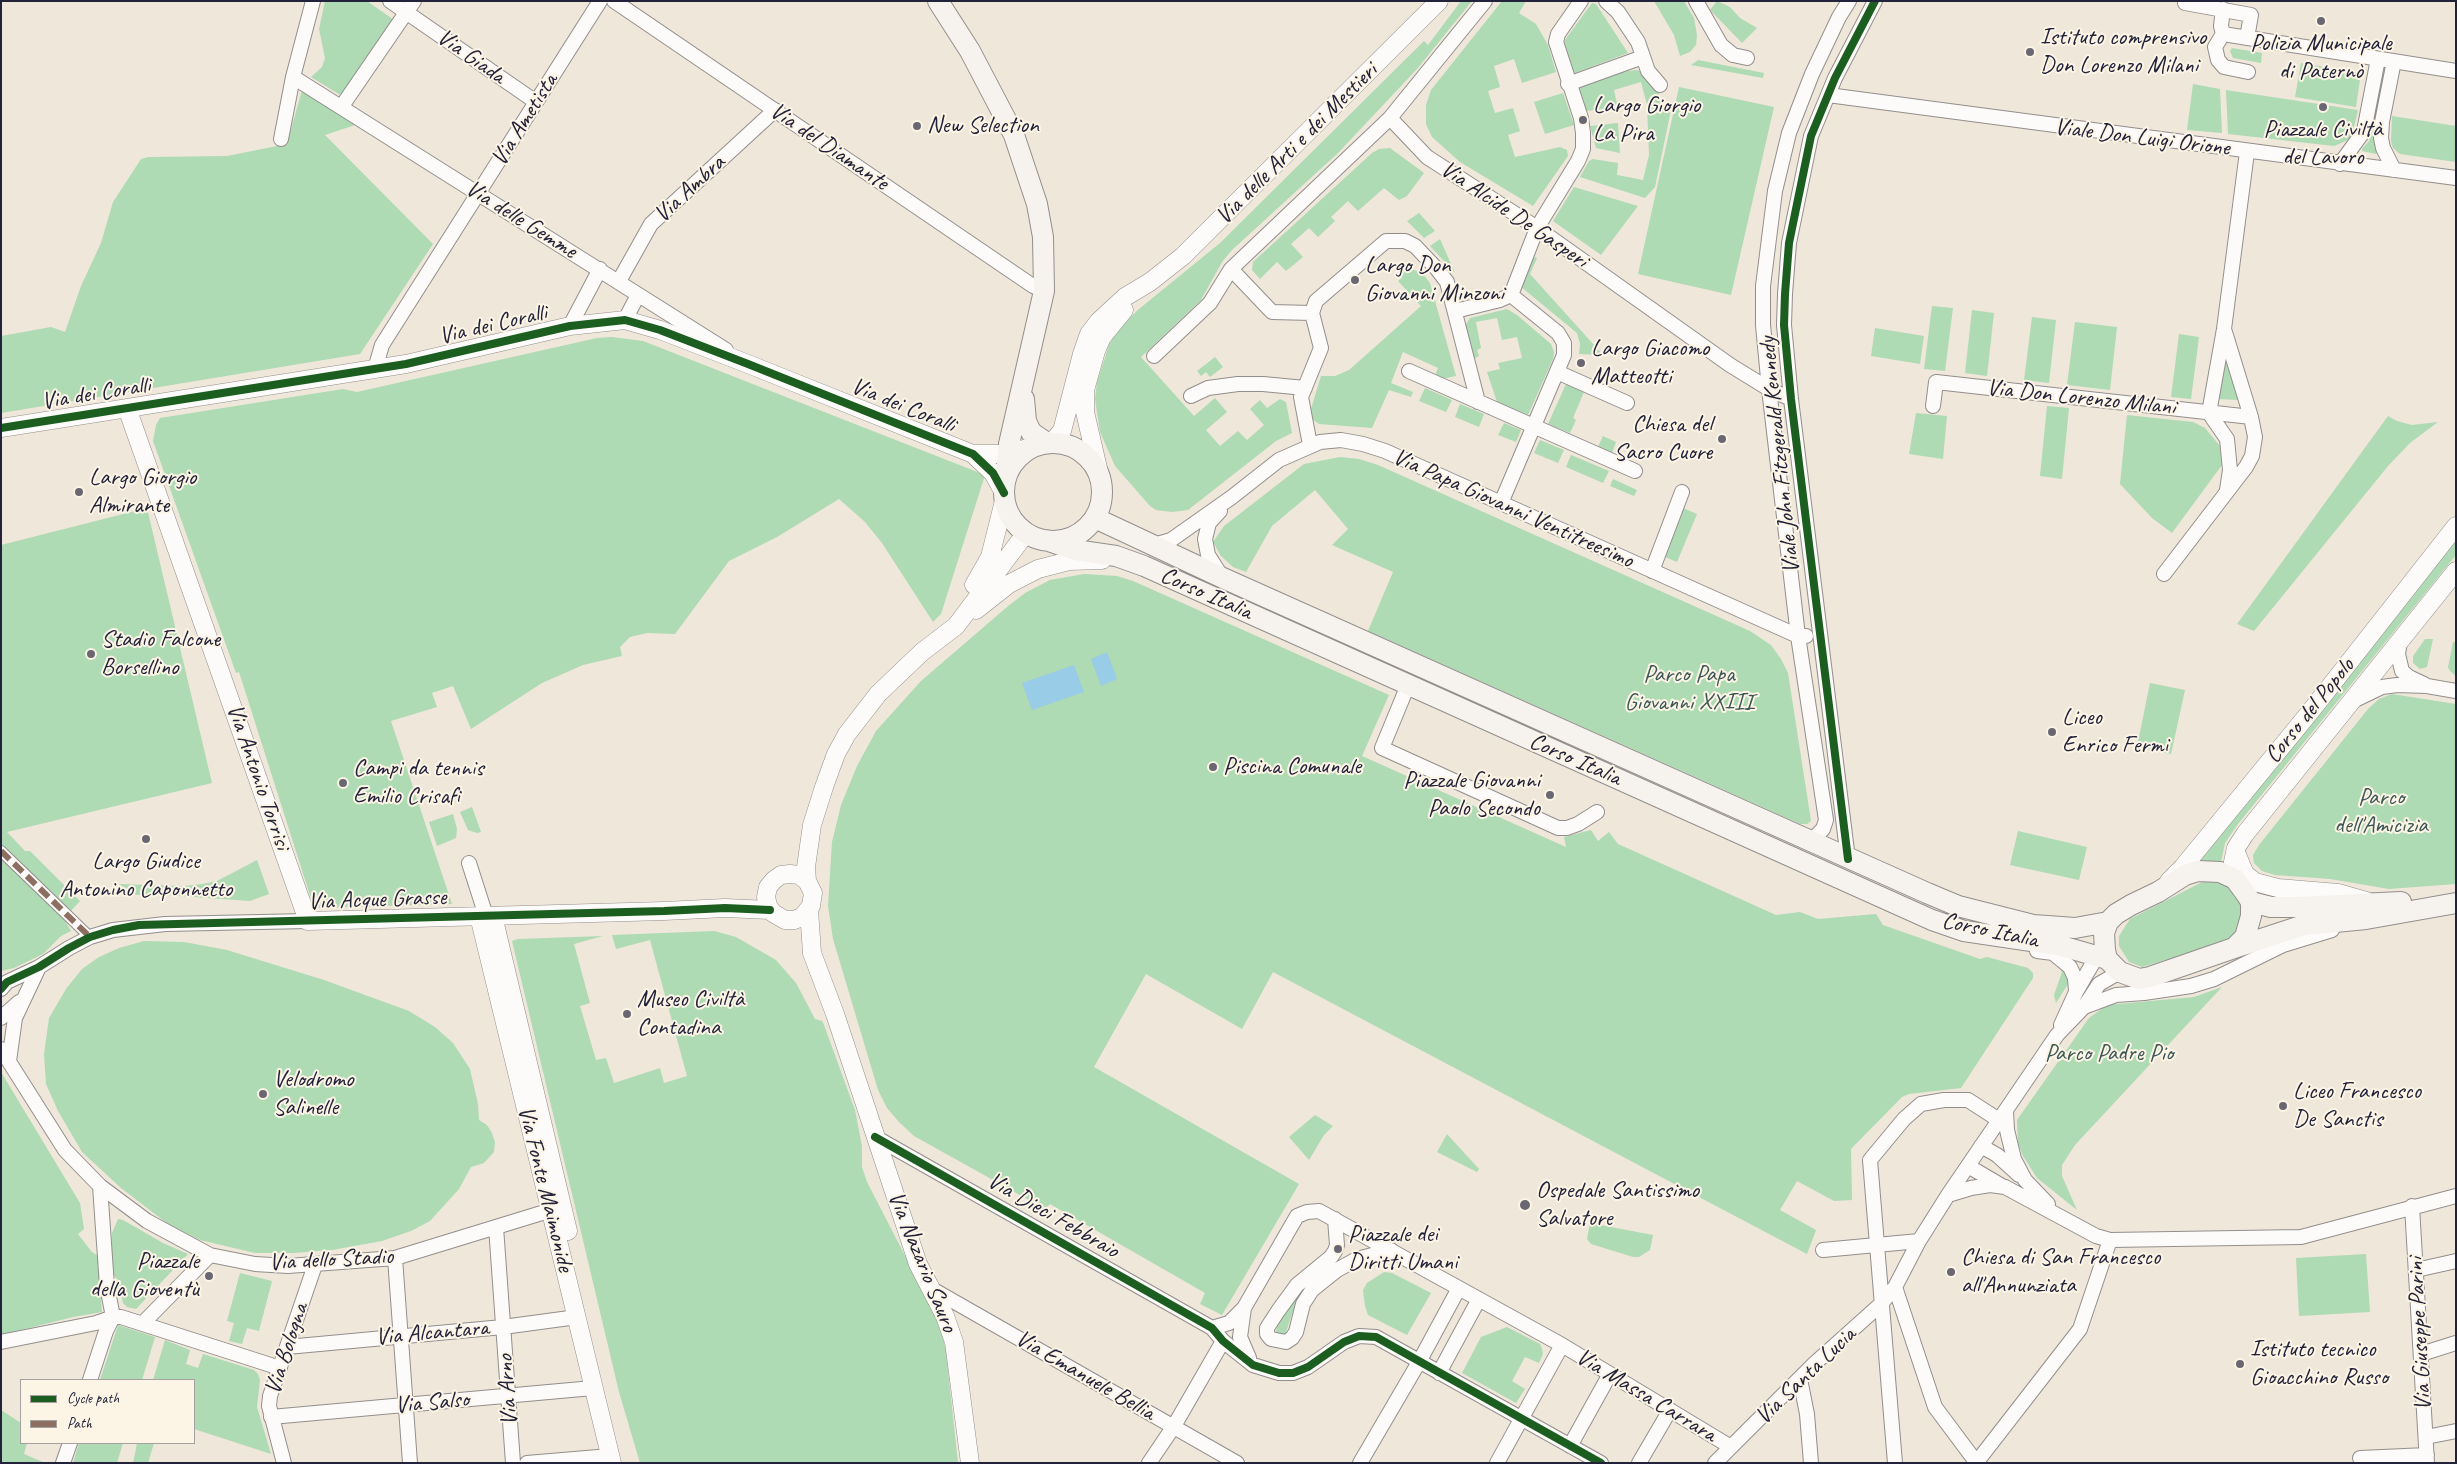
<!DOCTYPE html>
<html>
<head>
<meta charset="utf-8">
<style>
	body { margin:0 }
	#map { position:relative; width:2457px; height:1464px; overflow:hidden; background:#efe7da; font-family:Caveat,sans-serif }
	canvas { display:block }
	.frame { position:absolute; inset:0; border:2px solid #22223b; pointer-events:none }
	.legend { position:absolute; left:20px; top:1379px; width:175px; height:65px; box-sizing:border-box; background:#fcf5e5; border:1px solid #a5a1a1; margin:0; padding:6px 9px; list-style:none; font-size:15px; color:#22223b }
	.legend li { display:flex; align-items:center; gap:10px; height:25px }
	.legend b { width:25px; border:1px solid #a5a1a1 }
</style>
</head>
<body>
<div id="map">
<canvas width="2457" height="1464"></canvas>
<div class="frame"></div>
<ul class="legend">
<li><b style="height:6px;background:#1b5e20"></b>Cycle path</li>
<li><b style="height:6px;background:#8d6e63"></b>Path</li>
</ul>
</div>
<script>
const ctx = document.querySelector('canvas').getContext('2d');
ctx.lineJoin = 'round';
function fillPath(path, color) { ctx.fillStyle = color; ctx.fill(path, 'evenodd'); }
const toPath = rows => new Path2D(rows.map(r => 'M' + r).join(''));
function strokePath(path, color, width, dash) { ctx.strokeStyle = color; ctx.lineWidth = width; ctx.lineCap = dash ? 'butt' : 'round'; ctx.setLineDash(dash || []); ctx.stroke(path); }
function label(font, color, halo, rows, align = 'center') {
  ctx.font = font + ' Caveat,sans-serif'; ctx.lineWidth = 4; ctx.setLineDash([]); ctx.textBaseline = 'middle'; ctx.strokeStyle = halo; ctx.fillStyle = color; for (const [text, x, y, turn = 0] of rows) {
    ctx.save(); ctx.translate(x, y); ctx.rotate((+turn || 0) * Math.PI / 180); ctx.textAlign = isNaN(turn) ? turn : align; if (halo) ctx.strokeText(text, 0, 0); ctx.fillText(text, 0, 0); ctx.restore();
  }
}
fillPath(toPath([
	[325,1,367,1,394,20,342,96,311,77,322,67,325,58,319,29],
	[1461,1,1472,1,1417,69,1338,153,1232,250,1222,262,1201,300,1141,357,1194,416,1215,398,1227,412,1206,430,1220,446,1238,431,1247,440,1264,425,1250,409,1260,400,1267,408,1280,399,1286,402,1292,433,1276,441,1188,510,1172,512,1156,510,1150,506,1115,466,1100,432,1095,399,1097,382,1109,345,1119,328,1139,309,1220,243,1424,41,1428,45],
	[1502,1,1526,1,1519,13,1536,24,1548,45,1556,72,1522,83,1514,59,1494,66,1500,87,1488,91,1495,113,1513,108,1520,131,1508,135,1515,157,1560,147,1567,150,1568,156,1533,206,1460,162,1432,137,1426,124,1426,105,1431,90],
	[1654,1,1684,1,1694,18,1697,35,1696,45,1690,52,1680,56,1674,35],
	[1717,1,1730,7,1740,18,1757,28,1742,43,1710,10],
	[1592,3,1596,4,1628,53,1575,73,1571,70,1564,48,1565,40],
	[2232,48,2262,53,2261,63,2233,58,2230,51],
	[1698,60,1764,73,1763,78,1691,65],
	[2301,63,2361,73,2356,107,2295,97],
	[1636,70,1641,71,1659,93,1661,107,1671,110,1655,187,1645,198,1580,177,1589,161,1593,159,1618,163,1617,175,1643,180,1649,155,1647,105,1641,82,1614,90,1618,108,1585,111,1578,94,1579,88,1621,72],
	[2193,84,2220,89,2222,133,2187,130],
	[1679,87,1774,107,1731,295,1638,274],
	[302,90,358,124,325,135,433,244,360,354,1,413,1,336,51,327,65,332,81,286,101,243,113,202,141,159,149,157,227,156,287,144],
	[2226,90,2358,110,2352,135,2348,140,2334,146,2228,134],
	[1563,93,1574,125,1545,134,1534,102],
	[2377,99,2379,100,2374,133,2378,152,2376,154,2362,151,2362,149,2369,141],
	[2392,116,2456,126,2456,162,2400,154,2393,148,2391,141],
	[1618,123,1620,153,1596,148,1590,126],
	[1390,148,1424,173,1407,196,1399,200,1384,188,1358,211,1348,201,1331,217,1335,221,1318,237,1309,228,1291,244,1303,257,1286,271,1277,262,1260,279,1252,270,1253,262,1372,153,1379,149],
	[1574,187,1638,206,1601,255,1553,221],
	[1419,213,1435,231,1424,238,1407,221],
	[1440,239,1455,273,1430,246],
	[1534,257,1537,258,1530,274,1603,355,1579,354,1580,344,1577,333,1520,286],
	[1407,267,1423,274,1430,283,1456,376,1442,379,1435,376,1438,368,1403,352,1391,383,1413,392,1411,397,1389,390,1372,428,1319,424,1312,419,1311,409,1321,376,1335,376,1349,370,1421,306,1398,281,1402,278,1397,272],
	[1932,306,1953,308,1945,371,1924,369],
	[1507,309,1517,315,1551,344,1554,352,1553,359,1528,415,1497,402,1487,372,1500,369,1498,363,1522,358,1517,337,1502,340,1497,318,1476,322,1481,348,1477,350,1479,356,1473,359,1465,326,1470,318],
	[1972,310,1994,313,1987,376,1965,373],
	[2032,317,2056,320,2049,383,2024,380],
	[2075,322,2117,327,2110,390,2067,385],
	[1875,328,1924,336,1920,364,1871,356],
	[2179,334,2199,337,2191,399,2171,397],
	[612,337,643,341,985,475,941,614,933,622,882,543,865,522,839,499,777,537,729,561,675,634,647,633,630,637,620,647,622,656,583,665,542,683,471,729,453,686,432,693,437,707,391,721,452,904,314,908,239,672,236,673,153,441,156,425,160,418,343,389,357,392,597,338],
	[2224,354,2239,400,2217,399],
	[1215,357,1223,367,1210,377,1206,372,1201,376,1197,371],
	[1566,384,1584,392,1573,418,1576,420,1570,433,1548,424],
	[1425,388,1452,400,1446,412,1419,401],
	[1460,404,1484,414,1479,427,1455,417],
	[2047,406,2069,408,2062,479,2040,476],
	[1916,413,1947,416,1943,459,1909,454],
	[2127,415,2193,422,2205,428,2220,446,2222,465,2172,533,2152,518,2120,484],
	[2388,416,2397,421,2412,425,2438,422,2410,443,2388,466,2254,631,2237,624],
	[1504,423,1521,430,1516,442,1498,435],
	[1603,436,1616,442,1612,453,1598,447],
	[1540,440,1564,450,1558,463,1534,453],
	[1571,455,1609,471,1603,483,1566,467],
	[1340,457,1359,459,1378,465,1750,631,1771,645,1781,659,1788,673,1811,821,1807,824,1800,824,1368,631,1393,572,1332,545,1348,529,1315,490,1272,526,1246,572,1233,567,1221,556,1213,542,1224,526,1304,464],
	[1613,479,1637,490,1634,496,1610,486],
	[147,508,212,783,7,832,25,851,30,851,80,901,69,913,1,845,1,545],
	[1683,508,1697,514,1677,562,1663,556],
	[2456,539,2456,555,2238,824,2225,843,2221,862,2198,862],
	[1084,574,1117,576,1133,581,1389,695,1362,756,1566,847,1564,837,1591,830,1598,841,1609,832,1618,844,1776,915,1800,912,1818,919,1876,914,1883,925,1980,959,1987,957,2028,968,2033,973,2033,978,1961,1088,1909,1094,1902,1097,1851,1149,1852,1200,1834,1201,1797,1181,1780,1210,1816,1230,1807,1254,1273,972,1242,1029,1146,974,1094,1067,1299,1184,1222,1315,1200,1304,1205,1293,1050,1204,1045,1209,914,1136,899,1122,887,1108,878,1090,833,939,828,906,832,842,841,805,857,766,876,731,921,681,1007,607,1025,593,1050,580],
	[2425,639,2433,639,2427,667,2420,669,2413,663,2413,656],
	[2453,642,2456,642,2456,676,2450,671,2448,667],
	[2150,683,2185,690,2171,754,2137,747],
	[2392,694,2456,704,2456,884,2389,889,2330,879,2275,875,2262,871,2254,863,2253,855,2259,845,2368,709,2379,699],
	[472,807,481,832,477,833,468,830,460,812],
	[453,814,457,829,456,838,437,846,429,822],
	[2018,831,2087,847,2079,880,2010,865],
	[1,857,64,919,71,931,61,936,43,954,14,968,1,971],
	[257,860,269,894,250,901,151,894,136,895,119,884,184,886,203,884,217,881],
	[2204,881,2222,883,2237,893,2244,912,2235,935,2222,943,2142,967,2129,962,2119,946,2119,936,2130,919],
	[714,931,736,937,776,960,796,983,815,1019,822,1021,824,1025,855,1110,862,1146,862,1167,867,1182,931,1306,942,1333,946,1351,958,1463,640,1463,619,1392,512,941,518,939,603,936,574,944,590,1003,580,1006,596,1060,606,1058,614,1083,660,1068,664,1083,687,1076,650,940,616,949,612,935],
	[144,941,184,942,227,950,324,980,409,1011,435,1027,453,1043,470,1069,478,1104,479,1120,487,1125,492,1133,495,1142,494,1152,484,1163,471,1167,459,1189,430,1221,411,1231,382,1241,332,1250,294,1253,255,1253,200,1240,168,1224,121,1188,82,1152,58,1111,46,1084,44,1054,49,1018,66,989,82,969,99,957,119,948],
	[2059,964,2068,976,2068,984,2056,1003,2054,995,2062,972],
	[2222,987,2075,1145,2062,1165,2062,1176,2077,1210,2037,1178,2023,1156,2018,1143,2017,1120,2089,1018,2107,1005,2194,997],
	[1,1072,80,1203,84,1229,78,1234,91,1251,98,1256,102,1312,73,1317,1,1335],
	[1315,1115,1333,1126,1324,1135,1309,1160,1289,1137],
	[1447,1134,1479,1169,1477,1172,1437,1152],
	[118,1219,123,1220,163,1243,188,1254,136,1309,127,1307,123,1303,118,1280,112,1273,112,1233],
	[1590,1223,1653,1235,1650,1250,1639,1257,1633,1257,1591,1244,1587,1239],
	[2366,1254,2370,1312,2299,1316,2296,1258],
	[1384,1272,1392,1273,1431,1293,1407,1335,1368,1315,1365,1306,1363,1290,1367,1283],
	[240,1273,272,1281,259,1331,247,1328,242,1344,229,1341,234,1323,227,1321],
	[1303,1287,1305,1288,1295,1305,1286,1332,1282,1335,1276,1333,1277,1325],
	[118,1325,155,1337,142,1380,100,1380],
	[1507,1327,1540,1344,1542,1349,1543,1354,1539,1363,1525,1357,1512,1381,1525,1389,1516,1403,1462,1373,1481,1337],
	[165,1340,190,1350,186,1364,198,1368,203,1354,254,1370,258,1374,260,1380,257,1407,271,1454,194,1429,194,1380,153,1380],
	[1,1410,21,1423,21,1443,27,1443,24,1454,45,1463,1,1463],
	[79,1443,123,1443,117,1463,73,1463],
	[137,1443,154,1443,148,1463,133,1463]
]), '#aedab4');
fillPath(toPath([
	[1107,652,1117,679,1101,686,1091,659],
	[1074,665,1084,692,1032,710,1022,683]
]), '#98cce7');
const pedestrian = toPath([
	[1,851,90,937]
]);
const minor = toPath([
	[390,1,536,102],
	[614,1,1033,286,1044,291],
	[1485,1,1390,118,1427,157,1537,228,1730,365,1769,389,1791,399],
	[1606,1,1618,12,1638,42,1648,71,1660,85],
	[1696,1,1721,45,1733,55,1747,58],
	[2185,3,2251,15,2247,38],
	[2223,34,2456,71],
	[2223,34,2215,47,2218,60,2224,67,2248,72],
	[2223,34,2221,26,2223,9],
	[293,77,726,350],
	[1568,84,1643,57],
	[1828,95,2456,178],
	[342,106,414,1],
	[281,139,293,77,313,1],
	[2340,164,2364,131,2378,59],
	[2394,170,2383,148,2381,138,2382,122,2394,61],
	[1231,269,1272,312,1312,313],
	[619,281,651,224,775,110],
	[1455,311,1500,300,1511,295],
	[625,320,638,295],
	[570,326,600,269],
	[1154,356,1210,303,1231,269,1390,118],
	[375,369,382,345,600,1],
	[1409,371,1635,471],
	[1557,372,1627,403],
	[1191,396,1208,388,1238,384,1263,384,1305,388],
	[1933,406,1936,382,2251,417],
	[1310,445,1301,397,1321,348,1312,313,1316,301,1386,241,1405,241,1415,246,1437,269,1447,282,1478,402],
	[2227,490,2230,470,2227,439,2209,413,2224,329,2247,152],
	[1501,503,1564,355,1564,343,1558,333,1511,295,1537,228,1578,161,1583,149,1583,133,1581,118,1556,42,1558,34,1581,1],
	[1220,511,1209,523,1205,539,1208,555,1222,577],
	[1154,545,1171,540,1232,497,1279,460,1320,442,1341,440,1363,444,1385,451,1798,636,1806,636],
	[1652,571,1682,492],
	[2164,574,2246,467,2252,456,2255,437,2251,417,2225,332],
	[2400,641,2398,654,2402,671,2409,677,2424,684],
	[1408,685,1382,748,1558,828,1567,828,1578,824,1597,812],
	[2355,700,2382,687,2397,685,2427,686,2456,691],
	[1810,842,1823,829,1826,820,1798,636,1769,389,1763,325,1763,286,1775,191,1789,133,1812,74,1839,17,1849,1],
	[1848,859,1791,399,1784,325,1785,294,1789,243,1811,136,1835,78,1875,1],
	[469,863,486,916],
	[2037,951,2053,953,2070,967,2075,978,2076,992],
	[1,989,7,982,39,967,69,948,90,937,113,930,165,924,308,921],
	[2084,1007,2116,995,2144,993,2191,986,2214,979,2283,945,2332,930],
	[1,1018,19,1002],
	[2061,1025,2076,992,2101,949],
	[1,1049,65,1150,100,1186,147,1221,210,1255,255,1264,288,1266,395,1258,558,1208],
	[9,1061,15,1018,39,967],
	[2006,1111,2007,1130,2014,1159,2025,1180,2048,1204],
	[875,1137,1212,1328,1223,1341,1253,1365,1279,1373,1293,1373,1308,1367,1344,1342,1359,1336,1376,1337,1601,1463],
	[1981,1146,1997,1155,2019,1175],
	[1968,1166,2002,1186],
	[1948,1195,1971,1188,1990,1185,2005,1187,2096,1236,2110,1240,2301,1237,2456,1196],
	[2412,1206,2427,1463],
	[1335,1219,1337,1245,1335,1251,1331,1257,1297,1285,1278,1311,1267,1328,1267,1334,1271,1339,1286,1342,1292,1338,1296,1332,1303,1304,1312,1290,1337,1270,1357,1259,1391,1250],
	[496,1227,513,1463],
	[1823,1250,1919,1241],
	[395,1258,410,1463],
	[2416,1270,2456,1261],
	[1895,1287,1935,1407,1976,1462],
	[932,1289,1237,1463],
	[143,1323,210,1255],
	[1212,1328,1229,1323,1244,1308],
	[1,1342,96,1323,113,1317,121,1317,280,1368],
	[287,1347,503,1327,577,1317],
	[2421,1354,2456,1343],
	[1249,1358,1240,1337,1244,1308,1297,1216,1307,1212,1319,1211,1562,1345,1731,1447],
	[1439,1373,1479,1299],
	[1800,1379,1807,1414,1811,1463],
	[90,1380,106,1331,113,1317,107,1286,100,1186],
	[271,1417,593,1388],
	[2426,1437,2456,1431],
	[1570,1446,1610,1374],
	[2360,1458,2427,1455],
	[63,1463,70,1443],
	[284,1463,269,1406,270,1396,315,1265],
	[527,1463,610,1456],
	[1149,1463,1174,1426,1223,1341],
	[1360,1463,1419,1362,1459,1288],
	[1497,1463,1562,1345],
	[1639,1463,1670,1410],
	[1715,1463,1814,1364,1881,1304,1895,1287,1919,1241,1948,1195,2057,1035,2084,1007,2099,984,2120,972],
	[1895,1463,1870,1160,1904,1119,1921,1104,1944,1100,1968,1100,1999,1120],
	[1976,1463,2080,1329,2110,1240]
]);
const tertiary = toPath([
	[127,408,308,921,664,911,725,908,770,910],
	[1,428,406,364,570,326,625,320,660,330,748,364,973,454,993,473,1004,493],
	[1052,442,1062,431,1082,354,1089,334,1099,321,1125,297,1150,282,1183,256,1439,1],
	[973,454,1007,454,1035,446],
	[1100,477,1085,412,1085,390,1096,351,1102,337,1124,310],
	[974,585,990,557,1004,501],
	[976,610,1009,584,1038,569,1069,561,1102,560],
	[2237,855,2245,874,2255,882,2278,888,2338,893,2366,901],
	[2235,879,2233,862,2236,848,2245,834,2456,571],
	[807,881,799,875,790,874,781,875,774,880,768,887,766,897,768,906,773,913,785,920,794,920,802,917,811,906,813,893,807,881,806,867,812,825,824,787,836,754,847,734,878,694,922,652,956,626,1026,533],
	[2169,881,2183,867,2310,712,2456,526],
	[809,910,812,953,835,1014,918,1264,945,1316,954,1342,970,1463],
	[479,916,612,1463],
	[493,916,568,1231]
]);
const secondary = toPath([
	[938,1,970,51,1014,135,1037,204,1043,237,1044,291,1009,444,1005,482],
	[1024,399,1026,421,1031,432,1047,443],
	'1004 492a49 49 0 1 1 98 0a49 49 0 1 1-98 0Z',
	[1095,518,1223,578,1927,893,1958,906,2033,925,2075,928,2108,922],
	[1049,541,1075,550,1116,556,1144,566,1932,920,1964,931,2058,945,2107,959],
	[2198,871,2220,872,2235,879,2246,894,2251,902,2251,916,2245,937,2234,948,2150,977,2139,979,2120,972,2107,959,2105,950,2104,933,2108,922,2116,914,2131,905,2158,892,2185,875,2198,871],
	[2251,902,2271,907,2296,907,2401,902],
	[2234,948,2304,925,2366,919,2456,903]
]);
strokePath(pedestrian, '#938e8c', 12);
strokePath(minor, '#938e8c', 16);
strokePath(tertiary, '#938e8c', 19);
strokePath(secondary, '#938e8c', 22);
strokePath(pedestrian, '#fdfbf9', 10);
strokePath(minor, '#fdfbf9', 14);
strokePath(tertiary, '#fdfbf9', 18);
strokePath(secondary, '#f6f3ee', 20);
strokePath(toPath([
	[1,851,90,937]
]), '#8d6e63', 6, [12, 6]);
strokePath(toPath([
	[1,428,406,364,570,326,625,320,660,330,748,364,973,454,993,473,1004,493],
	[1848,859,1791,399,1784,325,1785,294,1789,243,1811,136,1835,78,1875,1],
	[1,989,7,982,39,967,69,948,90,937,113,930,139,925,664,911,725,908,770,910],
	[875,1137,1212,1328,1223,1341,1253,1365,1279,1373,1293,1373,1308,1367,1344,1342,1359,1336,1376,1337,1601,1463]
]), '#1b5e20', 8);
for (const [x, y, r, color] of [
	[2321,21,5,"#6a6773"],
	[2030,52,5,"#6a6773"],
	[2323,107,5,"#6a6773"],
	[1583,120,5,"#6a6773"],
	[917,126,5,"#6a6773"],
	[1355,280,5,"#6a6773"],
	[1581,363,5,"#6a6773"],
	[1722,439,5,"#6a6773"],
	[79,492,5,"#6a6773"],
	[91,654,5,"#6a6773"],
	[2052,732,5,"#6a6773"],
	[1213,767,5,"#6a6773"],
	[343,783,5,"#6a6773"],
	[1550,795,5,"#6a6773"],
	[146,839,5,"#6a6773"],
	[627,1014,5,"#6a6773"],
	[263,1094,5,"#6a6773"],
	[2283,1106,5,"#6a6773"],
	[1525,1205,6,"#6a6773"],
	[1338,1249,5,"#6a6773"],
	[1951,1272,5,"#6a6773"],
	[209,1276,5,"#6a6773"],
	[2240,1364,5,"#6a6773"]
]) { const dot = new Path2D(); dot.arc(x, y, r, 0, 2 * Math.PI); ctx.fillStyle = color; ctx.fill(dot); strokePath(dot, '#fcf5e5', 2); }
label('24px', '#22223b', '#fcf5e5', [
	["Istituto comprensivo",2040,38],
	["Don Lorenzo Milani",2040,66],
	["Polizia Municipale",2321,44,"center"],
	["di Paternò",2321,72,"center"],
	["Largo Giorgio",1593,106],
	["La Pira",1593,134],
	["New Selection",927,126],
	["Piazzale Civiltà",2323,130,"center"],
	["del Lavoro",2323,158,"center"],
	["Largo Don",1365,266],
	["Giovanni Minzoni",1365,294],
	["Largo Giacomo",1591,349],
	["Matteotti",1591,377],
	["Chiesa del",1712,425,"right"],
	["Sacro Cuore",1712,453,"right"],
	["Largo Giorgio",89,478],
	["Almirante",89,506],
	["Stadio Falcone",101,640],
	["Borsellino",101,668],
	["Liceo",2062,718],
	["Enrico Fermi",2062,746],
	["Piscina Comunale",1223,767],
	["Campi da tennis",353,769],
	["Emilio Crisafi",353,797],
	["Piazzale Giovanni",1540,781,"right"],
	["Paolo Secondo",1540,809,"right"],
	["Largo Giudice",146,862,"center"],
	["Antonino Caponnetto",146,890,"center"],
	["Museo Civiltà",637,1000],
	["Contadina",637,1028],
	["Velodromo",273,1080],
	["Salinelle",273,1108],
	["Liceo Francesco",2293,1092],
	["De Sanctis",2293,1120],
	["Ospedale Santissimo",1536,1191],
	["Salvatore",1536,1219],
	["Piazzale dei",1348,1235],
	["Diritti Umani",1348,1263],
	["Chiesa di San Francesco",1961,1258],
	["all'Annunziata",1961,1286],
	["Piazzale",199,1262,"right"],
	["della Gioventù",199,1290,"right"],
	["Istituto tecnico",2250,1350],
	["Gioacchino Russo",2250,1378]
], 'left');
label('24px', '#22223b', '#fcf5e5', [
	["Via Giada",471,57,35],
	["Via Ametista",525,120,-58],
	["Viale Don Luigi Orione",2142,138,7],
	["Via delle Arti e dei Mestieri",1297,144,-45],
	["Via del Diamante",829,147,34],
	["Via Ambra",690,189,-43],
	["Via Alcide De Gasperi",1514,215,34],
	["Via delle Gemme",521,220,32],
	["Via dei Coralli",493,325,-13],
	["Via dei Coralli",96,394,-9],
	["Via Don Lorenzo Milani",2081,398,6],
	["Via dei Coralli",903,406,22],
	["Viale John Fitzgerald Kennedy",1780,455,-96],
	["Via Papa Giovanni Ventitreesimo",1513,509,24],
	["Corso Italia",1206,594,24],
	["Corso del Popolo",2310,711,-51],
	["Corso Italia",1575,760,24],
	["Via Antonio Torrisi",258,777,71],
	["Via Acque Grasse",377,900,-2],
	["Corso Italia",1990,931,12],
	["Via Fonte Maimonide",545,1189,76],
	["Via Dieci Febbraio",1053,1216,30],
	["Via dello Stadio",331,1260,-3],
	["Via Nazario Sauro",922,1262,68],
	["Via Alcantara",432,1333,-5],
	["Via Giuseppe Parini",2420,1334,-93],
	["Via Bologna",287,1349,-72],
	["Via Emanuele Bellia",1085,1376,30],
	["Via Santa Lucia",1806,1376,-44],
	["Via Arno",508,1390,-94],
	["Via Massa Carrara",1646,1396,31],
	["Via Salso",432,1403,-5]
]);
label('24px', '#3c5656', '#fcf5e5', [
	["Parco Papa",1689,675],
	["Giovanni XXIII",1689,703],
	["Parco",2381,798],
	["dell'Amicizia",2381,826],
	["Parco Padre Pio",2109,1054]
]);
</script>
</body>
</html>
